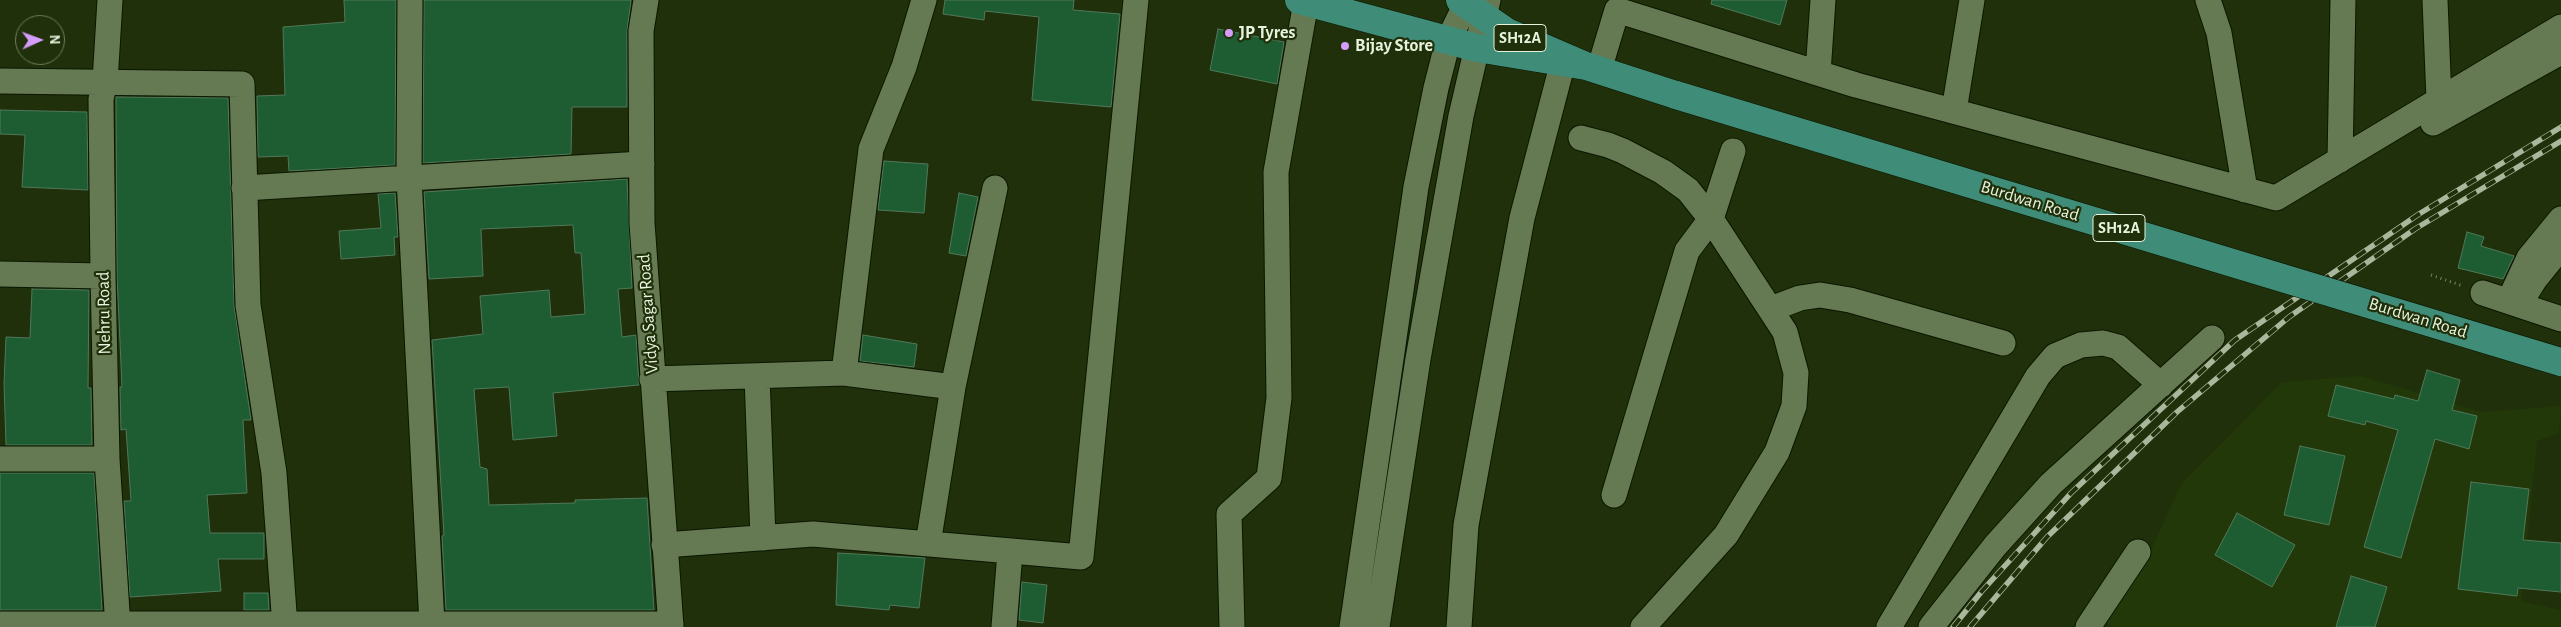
<!DOCTYPE html>
<html>
<head>
<meta charset="utf-8">
<style>
	body { margin:0 }
	#map { position:relative; width:2561px; height:627px; overflow:hidden; background:#1f300a; font-family:"Alegreya Sans",sans-serif }
	canvas { display:block }
	.north { position:absolute; left:15px; top:15px; width:50px; height:50px; box-sizing:border-box; background:#1f300a; border:1px solid #6f7e5e; border-radius:50%; rotate:88deg; font-size:14px; font-weight:700; line-height:20px; text-align:center; color:#e7f3dd }
	.north::after { content:''; display:block; margin:auto; width:18px; height:22px; background:#d49cfb; clip-path:polygon(50% 0,100% 100%,50% 72%,0 100%) }
</style>
</head>
<body>
<div id="map">
<canvas width="2561" height="627"></canvas>
<div class="north">N</div>
</div>
<script>
const ctx = document.querySelector('canvas').getContext('2d');
ctx.lineJoin = 'round';
function fillPath(path, color) { ctx.fillStyle = color; ctx.fill(path, 'evenodd'); }
const toPath = rows => new Path2D(rows.map(r => 'M' + r).join(''));
function strokePath(path, color, width, dash) { ctx.strokeStyle = color; ctx.lineWidth = width; ctx.lineCap = dash ? 'butt' : 'round'; ctx.setLineDash(dash || []); ctx.stroke(path); }
function label(font, color, halo, rows, align = 'center') {
  ctx.font = font + ' "Alegreya Sans",sans-serif'; ctx.lineWidth = 4.5; ctx.setLineDash([]); ctx.textBaseline = 'middle'; ctx.strokeStyle = halo; ctx.fillStyle = color; for (const [text, x, y, turn = 0] of rows) {
    ctx.save(); ctx.translate(x, y); ctx.rotate((+turn || 0) * Math.PI / 180); ctx.textAlign = isNaN(turn) ? turn : align; if (halo) ctx.strokeText(text, 0, 0); ctx.fillText(text, 0, 0); ctx.restore();
  }
}
fillPath(toPath([
	[2361,376,2482,412,2561,406,2559,433,2537,441,2521,601,2561,610,2561,627,2114,627,2104,622,2145,563,2181,484,2282,382]
]), '#233809');
const building = toPath([
	[344,0,396,0,395,165,289,171,288,156,258,157,257,96,285,95,283,27,345,22,344,0],
	[424,0,631,0,627,31,627,107,572,107,571,154,423,163,424,0],
	[945,0,1074,0,1073,10,1120,14,1111,107,1032,100,1039,17,985,11,984,20,943,14,945,0],
	[1712,0,1787,0,1780,25,1711,4,1712,0],
	[1218,29,1284,42,1277,84,1210,70,1218,29],
	[116,97,228,98,234,305,251,420,243,420,247,493,207,495,210,533,264,533,264,559,218,559,221,591,130,597,124,501,131,501,126,429,121,430,120,387,122,387,117,276,116,97],
	[0,110,87,112,88,190,22,187,25,135,0,134,0,110],
	[884,161,928,164,924,213,878,210,884,161],
	[627,179,632,288,618,289,622,337,636,335,639,385,553,393,557,436,513,440,509,387,474,389,480,467,487,469,489,505,575,503,575,500,647,498,654,610,446,610,442,536,444,535,432,340,483,334,480,296,549,290,551,317,585,314,581,253,575,253,573,225,481,229,483,276,429,279,424,192,627,179],
	[395,193,398,237,394,237,395,255,341,259,339,231,381,228,378,194,395,193],
	[959,193,978,197,966,256,949,253,959,193],
	[2467,232,2484,237,2481,246,2514,256,2503,279,2458,268,2467,232],
	[32,289,89,290,88,388,91,388,92,445,6,445,4,384,6,337,30,338,32,289],
	[863,335,917,344,914,367,860,361,863,335],
	[2427,370,2460,380,2452,410,2477,416,2469,449,2435,439,2401,558,2364,547,2398,430,2366,421,2365,425,2328,416,2336,385,2394,399,2395,395,2418,401,2427,370],
	[2300,446,2345,456,2329,525,2284,515,2300,446],
	[0,473,94,473,102,610,0,610,0,473],
	[2471,482,2529,489,2523,540,2561,543,2561,592,2518,588,2517,596,2458,589,2471,482],
	[2237,513,2295,545,2272,587,2215,555,2237,513],
	[838,553,925,558,919,608,890,605,889,610,836,605,838,553],
	[2351,576,2387,587,2375,627,2336,627,2351,576],
	[1022,582,1047,585,1043,623,1019,620,1022,582],
	[244,593,268,593,269,610,244,610,244,593]
]);
fillPath(building, '#1e5d32');
strokePath(building, '#51785a', 1);
const minor = toPath([
	[110,0,105,82,101,99,103,276,107,459,118,627],
	[410,0,409,178,432,624],
	[646,0,641,31,642,223,671,627],
	[2208,0,2219,33,2245,190],
	[2435,0,2439,100],
	[1599,70,1617,10,1856,85,2276,198,2561,27],
	[1818,73,1823,0],
	[0,81,242,84,248,305,274,473,285,627],
	[1954,111,1972,0],
	[2433,123,2561,52],
	[1581,138,1608,145,1623,151,1663,172,1688,190,1711,219,1785,332,1796,373,1794,406,1777,452,1726,535,1643,627],
	[2340,160,2343,0],
	[244,188,642,164],
	[0,274,103,276],
	[2483,293,2561,319],
	[2523,298,2535,279,2561,247],
	[2509,301,2529,258,2561,219],
	[1771,309,1800,298,1820,295,1850,300,2003,343],
	[844,373,871,149,904,67,924,0],
	[757,376,763,538],
	[652,379,844,373,953,387],
	[0,459,107,459],
	[1614,495,1687,251,1711,219,1733,151],
	[928,544,953,387,995,188],
	[664,545,813,534,1081,557,1136,0],
	[0,624,671,624],
	[1004,627,1010,552],
	[1232,627,1229,514,1269,478,1279,398,1276,172,1306,2],
	[1352,627,1416,187,1436,88,1448,41,1466,4,1470,0],
	[1377,627,1418,359,1461,116,1488,0],
	[1459,627,1466,525,1522,218,1563,62],
	[1889,627,2038,376,2055,356,2081,345,2103,343,2118,347,2161,385],
	[1931,627,1995,546,2051,484,2212,338],
	[2088,627,2138,552]
]);
const major = toPath([
	[1299,0,1477,48,1586,66],
	[1460,0,1507,32,1586,66,1676,95]
]);
strokePath(minor, '#0b1700', 27);
strokePath(major, '#0b1700', 29);
strokePath(toPath([
	[2431,275,2463,286]
]), '#788668', 3, [1, 4]);
strokePath(minor, '#657a52', 25);
strokePath(major, '#3f8c79', 28);
const rail = toPath([
	[1953,627,1982,591,2072,492,2235,340,2419,214,2561,127],
	[1970,627,2047,537,2177,412,2289,317,2415,229,2561,141]
]);
strokePath(rail, '#a9b79c', 5.5);
strokePath(rail, '#1f300a', 4, [11]);
const majorBridge = toPath([
	[1676,95,2561,362]
]);
strokePath(majorBridge, '#0b1700', 29, []);
strokePath(majorBridge, '#3f8c79', 28);
for (const [x, y, r, color] of [
	[1229,33,5,"#d49cfb"],
	[1345,46,5,"#d49cfb"]
]) { const dot = new Path2D(); dot.arc(x, y, r, 0, 2 * Math.PI); ctx.fillStyle = color; ctx.fill(dot); strokePath(dot, '#1f300a', 2); }
for (const [x, y, w] of [
	[1520,38,52],
	[2119,228,52]
]) { const box = new Path2D(); box.roundRect(x - w / 2, y - 13.5, w, 27, 4); ctx.fillStyle = '#1f300a'; ctx.fill(box); strokePath(box, '#e7f3dd', 1); }
label('bold 16px', '#e7f3dd', null, [
	["SH12A",1520,38],
	["SH12A",2119,228]
]);
label('bold 18px', '#e7f3dd', '#1f300a', [
	["JP Tyres",1239,33],
	["Bijay Store",1355,46]
], 'left');
label('18px', '#e7f3dd', '#1f300a', [
	["Burdwan Road",2030,201,17],
	["Nehru Road",104,313,-91],
	["Vidya Sagar Road",648,314,-94],
	["Burdwan Road",2418,318,17]
]);
</script>
</body>
</html>
